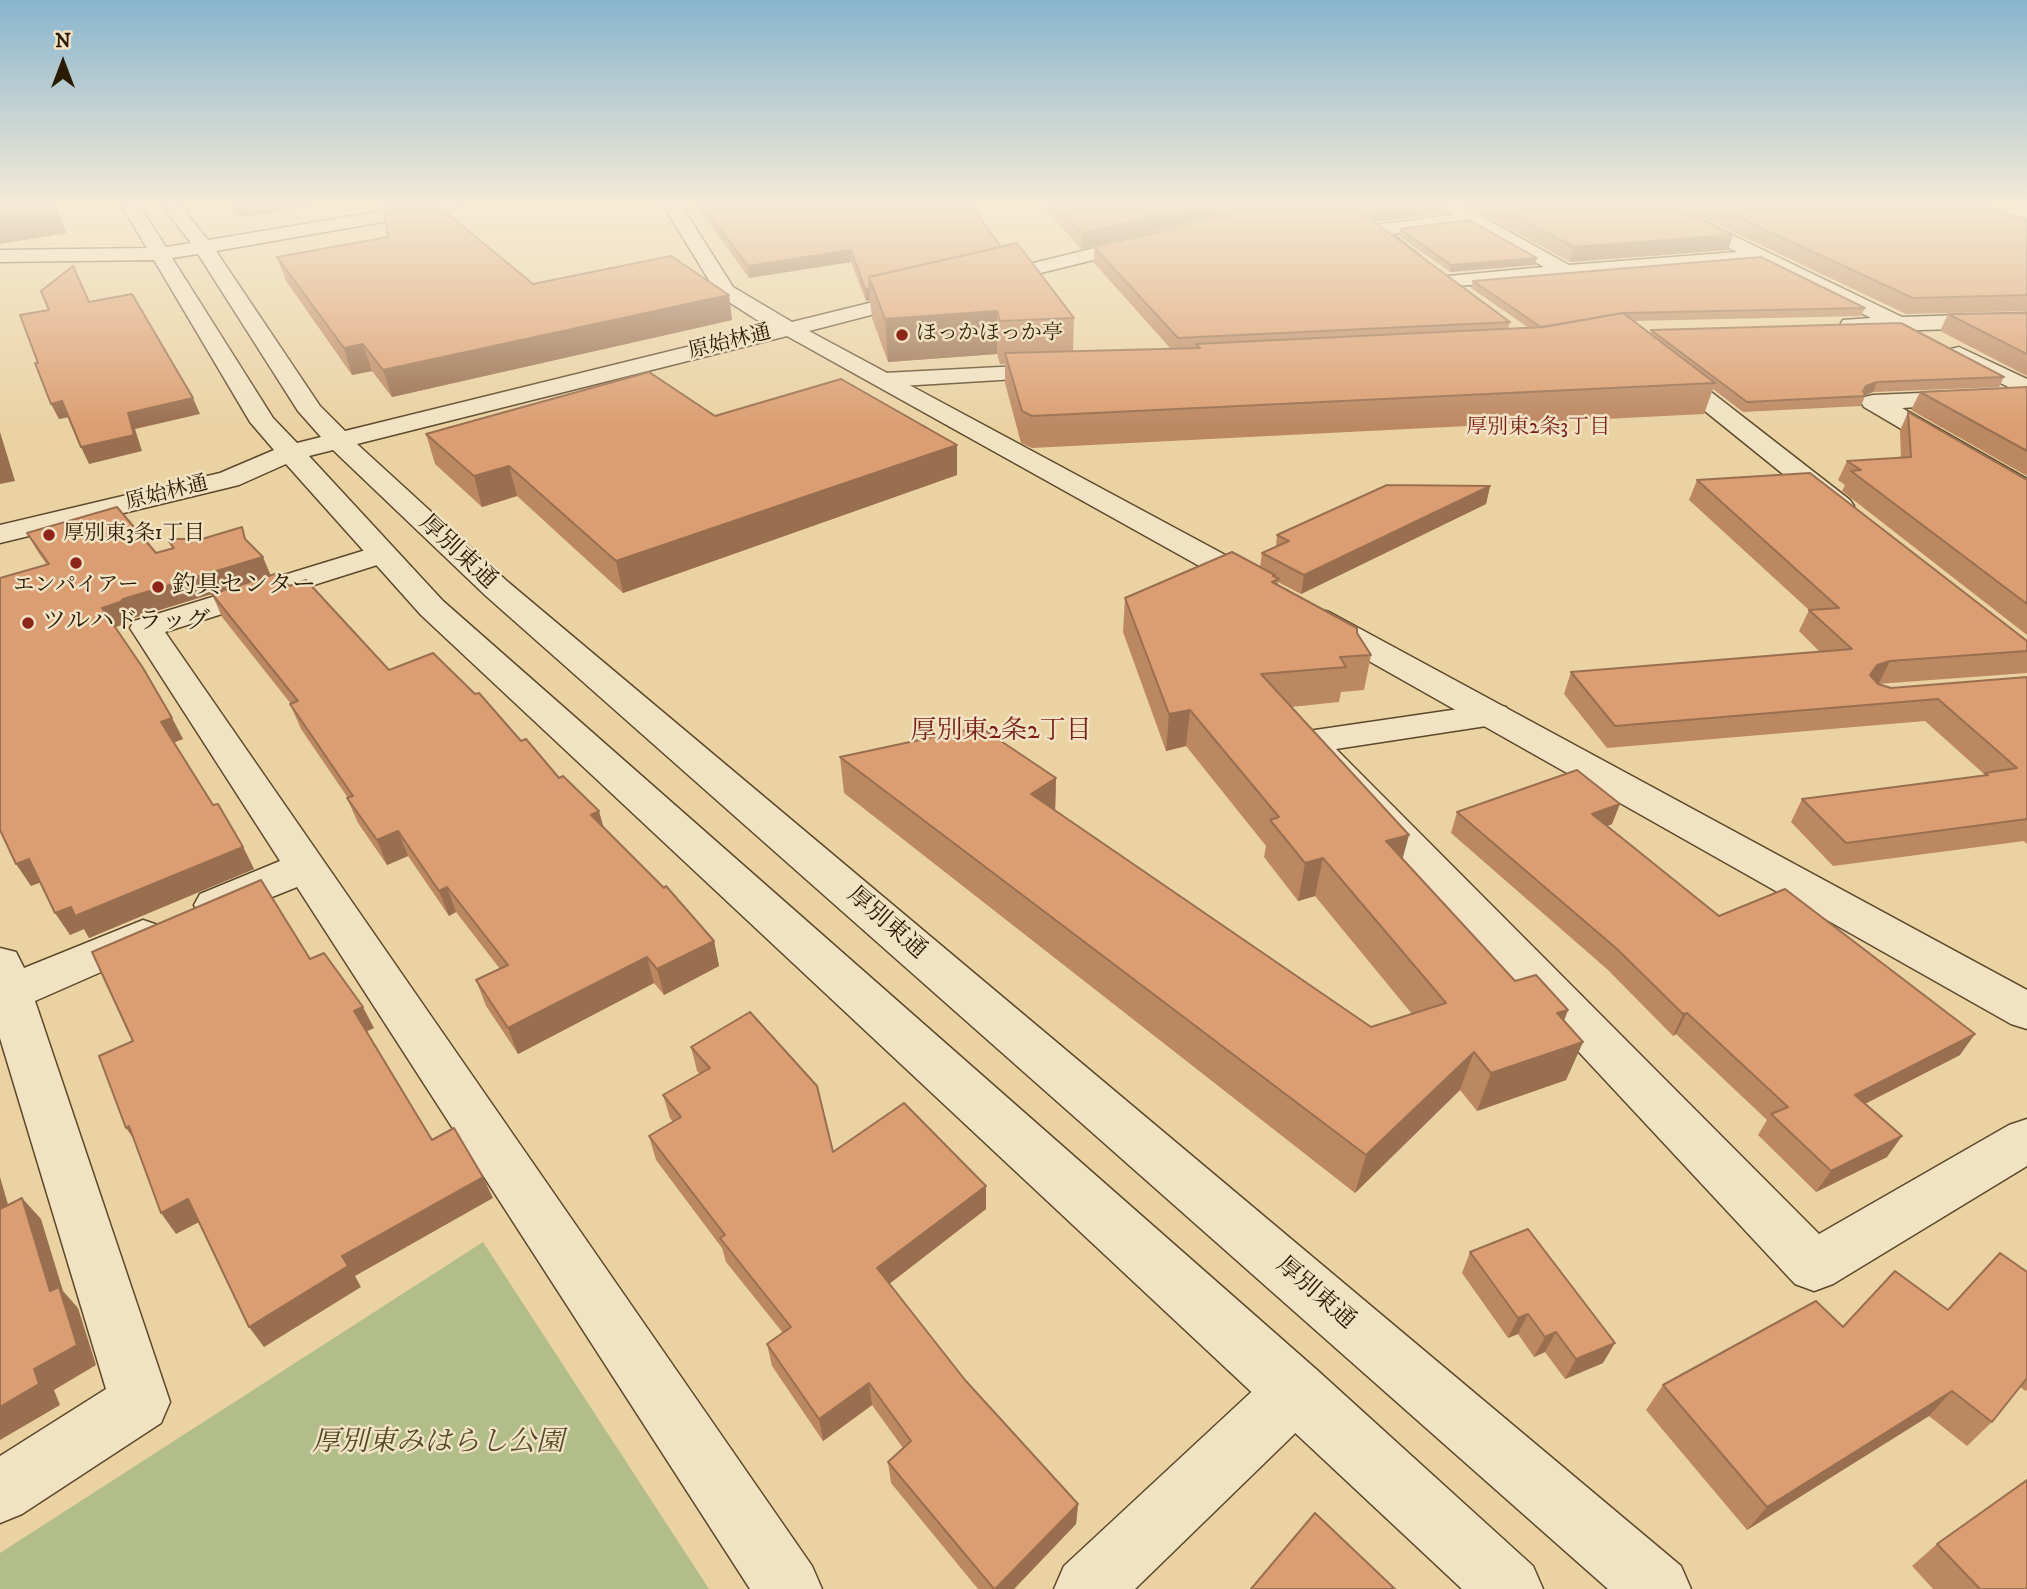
<!DOCTYPE html>
<html>
<head>
<meta charset="utf-8">
<style>
	body { margin:0 }
	#map { position:relative; width:2027px; height:1589px; overflow:hidden; background:#ead2a3; font-family:"IM FELL DW Pica",serif }
	canvas { display:block }
	.north { position:absolute; left:28px; top:28px; width:70px; height:70px; -webkit-text-stroke:5px #f1e2c3; paint-order:stroke; rotate:0deg; font-size:19px; font-weight:700; line-height:28px; text-align:center; color:#2c1a02 }
	.north::after { content:''; display:block; margin:auto; width:24px; height:32px; background:#2c1a02; clip-path:polygon(50% 0,100% 100%,50% 72%,0 100%) }
</style>
</head>
<body>
<div id="map">
<canvas width="2027" height="1589"></canvas>
<div class="north">N</div>
</div>
<script>
const ctx = document.querySelector('canvas').getContext('2d');
ctx.lineJoin = 'round';
function fillPath(path, color) { ctx.fillStyle = color; ctx.fill(path, 'evenodd'); }
const toPath = rows => new Path2D(rows.map(r => 'M' + r).join(''));
function strokePath(path, color, width, dash) { ctx.strokeStyle = color; ctx.lineWidth = width; ctx.lineCap = dash ? 'butt' : 'round'; ctx.setLineDash(dash || []); ctx.stroke(path); }
function label(font, color, halo, rows, align = 'center') {
  ctx.font = font + ' "IM FELL DW Pica","Noto Serif JP",serif'; ctx.lineWidth = 5; ctx.setLineDash([]); ctx.textBaseline = 'middle'; ctx.strokeStyle = halo; ctx.fillStyle = color; for (const [text, x, y, turn = 0] of rows) {
    ctx.save(); ctx.translate(x, y); ctx.rotate((+turn || 0) * Math.PI / 180); ctx.textAlign = isNaN(turn) ? turn : align; if (halo) ctx.strokeText(text, 0, 0); ctx.fillText(text, 0, 0); ctx.restore();
  }
}
fillPath(toPath([
	[483,1242,709,1589,0,1589,0,1553]
]), '#b2bd89');
const minor = toPath([
	[1442,205,1461,205,1569,265,1737,252,1650,209,1647,205,1670,205,1902,317,2027,313,2027,327,1851,332,1843,330,1840,325,1843,320,1871,318,1758,262,1445,287,1438,285,1435,281,1438,277,1544,267,1468,224,1392,234,1420,256,1410,262,1403,260,1366,231,1375,225,1452,215,1444,210,1442,205],
	[1959,347,2027,379,2027,396,1951,359,1947,354,1951,349,1959,347],
	[1667,362,1675,364,1850,500,1854,506,1850,512,1840,515,1830,512,1659,374,1655,369,1659,364,1667,362],
	[1058,364,1066,366,1070,371,1066,376,884,387,876,385,872,380,876,375,884,373,1058,364],
	[1969,391,1978,393,1981,398,1978,403,1902,408,2027,479,2027,499,2017,497,1864,407,1861,402,1864,397,1873,395,1969,391],
	[382,545,393,548,397,554,393,560,165,632,812,1566,822,1589,750,1589,297,887,215,920,200,916,194,905,200,894,280,861,130,628,134,621,382,545],
	[1493,704,1506,707,1511,715,1506,723,1336,749,1819,1234,2009,1125,2027,1119,2027,1166,1833,1284,1814,1291,1795,1284,1290,742,1295,734,1308,731,1493,704],
	[143,920,158,925,165,936,158,947,35,1001,170,1402,161,1423,22,1514,0,1523,0,1456,106,1389,0,1038,0,948,16,952,24,968,143,920],
	[1296,1362,1317,1370,1326,1391,1317,1412,1135,1589,1054,1589,1064,1566,1275,1370,1296,1362]
]);
const tertiary = toPath([
	[121,205,139,205,166,247,191,243,162,205,180,205,208,240,419,205,460,205,451,210,216,251,320,406,345,431,768,327,718,295,663,205,681,205,733,287,792,322,922,290,929,292,933,296,929,300,809,331,1268,578,1273,585,1268,592,1257,594,1246,592,787,336,357,444,508,582,1681,1566,1691,1589,1608,1589,486,596,333,450,309,456,443,601,1317,1370,1533,1566,1543,1589,1462,1589,421,615,286,464,239,485,0,543,0,525,220,473,274,450,250,422,154,260,0,262,0,250,147,248,121,205],
	[198,254,298,411,321,437,297,443,273,418,172,258,198,254],
	[1143,236,1150,238,1153,242,1150,246,984,287,977,285,974,281,977,277,1143,236],
	[1318,609,1329,612,2027,990,2027,1029,2011,1024,1307,626,1302,619,1307,612,1318,609]
]);
strokePath(minor, '#5c482a', 3);
strokePath(tertiary, '#5c482a', 3);
fillPath(minor, '#f1e2c3');
fillPath(tertiary, '#f1e2c3');
fillPath(toPath([
	[696,205,971,205,1001,247,1074,318,1073,352,1171,349,1094,263,1094,247,1444,213,1375,222,1510,322,1508,329,1529,328,1471,288,1473,281,1865,308,1861,316,1634,321,1650,334,1651,330,2004,377,1999,387,1873,392,1865,395,1865,396,1861,406,1743,412,1713,389,1704,414,1032,448,1021,443,1005,383,1005,364,1000,364,997,354,888,362,872,318,870,300,866,301,851,262,749,278],
	[1042,205,1261,205,1081,249],
	[1466,205,1671,205,1728,250,1570,262],
	[1676,205,1985,205,2027,220,2027,311,1906,314],
	[1400,229,1537,258,1535,265,1450,272,1399,236],
	[277,257,533,284,729,295,732,320,392,397,372,371,352,375,286,281],
	[2027,313,2027,376,1940,331,1948,314],
	[2027,387,2027,476,1911,410,1920,392],
	[1908,412,2027,480,2027,635,1842,491,1845,485,1838,480,1847,461,1901,458,1900,431],
	[715,416,957,475,623,593,517,496,482,507,435,464,426,434],
	[1697,480,2027,641,2027,673,1877,684,1891,688,2027,677,2027,844,2024,841,1833,866,1791,822,1802,799,1983,776,1984,774,1925,721,1607,748,1564,694,1571,672,1820,652,1799,631,1809,610,1689,500],
	[1490,486,1486,504,1301,594,1278,582,1278,585,1357,633,1371,655,1364,690,1341,692,1339,702,1291,707,1403,860,1515,981,1568,1010,1564,1021,1583,1042,1566,1080,1477,1111,1460,1090,1355,1193,844,793,840,757,1056,778,1055,810,1371,1027,1412,1014,1315,896,1298,901,1264,857,1266,846,1186,746,1166,751,1123,632,1125,598,1260,567,1262,553,1276,547,1277,535],
	[27,533,156,553,172,548,167,539,248,541,270,576,289,586,389,670,521,741,559,778,603,828,714,941,719,966,664,995,654,983,518,1054,486,1006,476,980,500,969,456,912,449,916,408,856,387,865,358,823,347,798,348,798,301,729,290,704,291,704,222,617,212,594,133,618,130,622,115,627,172,718,183,739,173,743,213,805,243,847,254,869,89,938,84,929,70,935,40,882,31,886,47,565,38,552],
	[1457,812,1612,824,1607,826,1719,916,1960,1055,1865,1104,1887,1157,1816,1192,1758,1135,1767,1120,1676,1034,1673,1036,1608,970,1451,833],
	[691,1047,833,1152,986,1209,889,1284,965,1380,1078,1504,1076,1524,1014,1589,978,1589,891,1483,888,1462,903,1448,872,1405,823,1441,772,1366,767,1344,783,1333,726,1262,722,1248,656,1160,649,1136,673,1122,670,1118,663,1095,700,1074,697,1071],
	[1470,1252,1603,1363,1565,1379,1545,1352,1534,1357,1518,1334,1508,1338,1462,1273],
	[2027,1272,2027,1390,2026,1391,2020,1387,1992,1422,1967,1446,1929,1416,1747,1530,1646,1410,1663,1385,1843,1327,1948,1310],
	[1937,1544,2027,1589,1933,1589,1912,1566]
]), '#bc8862');
fillPath(toPath([
	[232,205,320,205,237,218],
	[1201,205,1261,205,1081,249,1082,233],
	[1397,205,1446,205,1444,213,1375,222,1366,216,1377,207],
	[57,210,67,233,0,244,0,219],
	[1733,235,1728,250,1570,262,1574,247],
	[851,250,851,262,749,278,748,266],
	[1537,258,1535,265,1450,272,1451,265],
	[870,288,870,300,866,301,865,289],
	[729,295,732,320,392,397,383,370],
	[997,311,997,354,888,362,885,319],
	[363,344,372,371,352,375,344,348],
	[1877,382,1873,392,1860,397,1866,386],
	[193,398,200,414,135,429,142,451,89,464,81,447,128,413],
	[62,401,70,417,59,419,51,404],
	[0,432,15,481,0,484],
	[957,445,957,475,623,593,616,561],
	[509,466,517,496,482,507,474,476],
	[1490,486,1486,504,1301,594,1304,575],
	[263,557,271,576,133,618,130,622,113,628,102,608,123,599],
	[1890,661,1879,683,1866,688,1870,675,1877,665],
	[1190,710,1186,746,1166,751,1169,714],
	[172,718,183,739,172,743,161,722],
	[1056,778,1055,815,1031,794],
	[1620,804,1612,824,1584,835,1592,814],
	[599,811,606,836,591,815],
	[398,831,408,856,387,865,377,840],
	[1409,835,1399,872,1386,841],
	[243,847,254,869,89,938,84,929,70,935,55,913,71,907],
	[1323,858,1315,896,1298,901,1305,863],
	[29,859,44,881,31,886,16,864],
	[447,887,456,912,449,916,439,891],
	[714,941,719,966,664,995,657,969],
	[647,957,654,983,518,1054,508,1028],
	[363,1007,374,1028,364,1033,354,1011],
	[1568,1010,1553,1048,1557,1013],
	[1687,1013,1676,1034,1673,1036,1683,1014],
	[1975,1034,1960,1055,1841,1116,1855,1095],
	[1583,1042,1566,1080,1477,1111,1491,1073],
	[1474,1052,1460,1090,1355,1193,1366,1155],
	[129,1126,141,1149,126,1128],
	[1902,1136,1887,1157,1816,1192,1831,1171],
	[0,1177,16,1232,0,1214],
	[483,1177,493,1198,355,1276,361,1287,264,1347,249,1327,342,1256],
	[986,1186,986,1209,880,1291,877,1268],
	[22,1198,41,1219,63,1291,78,1308,96,1365,54,1390,60,1405,0,1440,0,1407,34,1369,50,1291],
	[188,1199,203,1220,176,1234,161,1213],
	[1528,1314,1518,1334,1508,1338,1518,1318],
	[1556,1332,1545,1352,1534,1357,1545,1337],
	[1615,1343,1603,1363,1565,1379,1576,1359],
	[869,1383,872,1405,823,1441,819,1419],
	[1952,1391,1929,1416,1747,1530,1767,1507],
	[1078,1504,1076,1524,1014,1589,995,1589]
]), '#996f50');
const building = toPath([
	[0,205,54,205,57,210,0,219,0,205],
	[382,205,437,205,533,284,671,256,729,295,383,370,363,344,344,348,277,257,388,237,382,205],
	[702,205,971,205,1001,247,869,277,870,288,865,289,851,250,748,266,702,205],
	[1056,205,1201,205,1082,233,1056,205],
	[1269,205,1397,205,1377,207,1366,216,1510,322,1178,338,1094,247,1269,205],
	[1496,205,1671,205,1733,235,1574,247,1496,205],
	[1712,205,1985,205,2027,220,2027,295,1913,298,1712,205],
	[1469,220,1537,258,1451,265,1400,229,1469,220],
	[1017,243,1074,318,1000,321,997,311,885,319,869,277,1017,243],
	[1761,257,1865,308,1623,313,1541,327,1473,281,1761,257],
	[73,266,89,302,132,294,193,398,128,413,134,435,81,447,62,401,51,404,35,363,38,363,20,315,49,310,41,291,73,266],
	[1623,313,1715,383,1032,416,1022,411,1005,353,1200,348,1196,344,1544,327,1623,313],
	[2027,313,2027,354,1948,314,2027,313],
	[1901,323,2004,377,1877,382,1866,386,1863,391,1865,396,1747,402,1651,330,1901,323],
	[649,372,715,416,841,379,957,445,616,561,509,466,474,476,426,434,649,372],
	[2027,387,2027,451,1920,392,2027,387],
	[1908,412,2027,480,2027,604,1851,471,1861,470,1847,461,1911,457,1908,412],
	[1810,473,2027,641,2027,651,1890,661,1877,665,1870,675,1878,684,1891,688,2027,677,2027,819,1846,843,1802,799,1988,775,1985,773,2017,768,1938,699,1615,726,1571,672,1852,649,1809,610,1839,608,1697,480,1810,473],
	[1387,485,1490,486,1304,575,1262,553,1289,541,1277,535,1387,485],
	[117,507,156,553,174,548,167,539,202,539,242,527,245,539,263,557,123,599,120,602,102,608,143,668,172,718,161,722,213,805,218,804,243,847,75,916,71,907,55,913,29,859,16,864,0,830,0,578,49,564,27,533,117,507],
	[1232,552,1275,575,1273,576,1279,579,1272,582,1357,628,1357,633,1371,655,1340,657,1346,667,1261,674,1409,835,1386,841,1515,981,1536,975,1568,1010,1557,1013,1583,1042,1491,1073,1474,1052,1366,1155,840,757,980,727,1056,778,1031,794,1371,1027,1446,1003,1323,858,1305,863,1270,820,1279,817,1190,710,1169,714,1125,598,1232,552],
	[278,573,289,586,306,580,389,670,433,653,475,694,479,693,521,741,526,739,559,778,563,776,599,811,591,815,664,888,666,886,714,941,657,969,647,957,508,1028,476,980,508,965,447,887,439,891,398,831,377,840,347,798,353,796,290,704,298,701,212,594,278,573],
	[1577,770,1620,804,1592,814,1719,916,1785,889,1975,1034,1855,1095,1902,1136,1831,1171,1771,1114,1788,1107,1687,1013,1683,1014,1617,949,1457,812,1577,770],
	[261,880,310,959,324,953,363,1007,354,1011,432,1140,454,1128,483,1177,342,1256,348,1266,249,1327,188,1199,161,1213,129,1126,126,1128,99,1056,133,1041,92,952,261,880],
	[750,1012,817,1086,833,1152,904,1103,986,1186,877,1268,965,1380,1078,1504,995,1589,994,1589,888,1462,911,1441,869,1383,819,1419,767,1344,791,1327,720,1238,725,1235,649,1136,681,1117,663,1095,710,1068,691,1047,750,1012],
	[22,1198,50,1291,59,1287,77,1345,34,1369,39,1384,0,1407,0,1209,22,1198],
	[1528,1229,1615,1343,1576,1359,1556,1332,1545,1337,1528,1314,1518,1318,1470,1252,1528,1229],
	[2000,1253,2027,1272,2027,1378,1992,1422,1952,1391,1767,1507,1663,1385,1816,1301,1843,1327,1895,1271,1948,1310,2000,1253],
	[2027,1480,2027,1589,1980,1589,1937,1544,2027,1480],
	[1315,1513,1395,1589,1251,1589,1315,1513]
]);
fillPath(building, '#db9e72');
strokePath(building, '#996f50', 2);
const sky = ctx.createLinearGradient(0, 0, 0, 427);
sky.addColorStop(0, '#88b5ce');
sky.addColorStop(0.48, '#f6ebd6');
sky.addColorStop(1, '#f6ebd600');
ctx.fillStyle = sky;
ctx.fillRect(0, 0, 2027, 427);
for (const [x, y, r, color] of [
	[902,335,7,"#8f2418"],
	[49,535,7,"#8f2418"],
	[76,563,7,"#8f2418"],
	[158,587,7,"#8f2418"],
	[28,623,7,"#8f2418"]
]) { const dot = new Path2D(); dot.arc(x, y, r, 0, 2 * Math.PI); ctx.fillStyle = color; ctx.fill(dot); strokePath(dot, '#f1e2c3', 2.5); }
label('21px', '#2c1a02', '#f1e2c3', [
	["ほっかほっか亭",916,335],
	["厚別東3条1丁目",63,535],
	["エンパイアー",76,587,"center"]
], 'left');
label('21px', '#2c1a02', '#f1e2c3', [
	["原始林通",730,343,-14],
	["原始林通",167,494,-14]
]);
label('21px', '#7a1f14', '#f1e2c3', [
	["厚別東2条3丁目",1538,429]
]);
label('24px', '#2c1a02', '#f1e2c3', [
	["厚別東通",457,553,43],
	["厚別東通",886,924,41],
	["厚別東通",1315,1294,41]
]);
label('24px', '#2c1a02', '#f1e2c3', [
	["釣具センター",172,587],
	["ツルハドラッグ",42,623]
], 'left');
label('26px', '#7a1f14', '#f1e2c3', [
	["厚別東2条2丁目",1001,733]
]);
label('italic 28px', '#544b2a', '#f1e2c3', [
	["厚別東みはらし公園",438,1444]
]);
</script>
</body>
</html>
